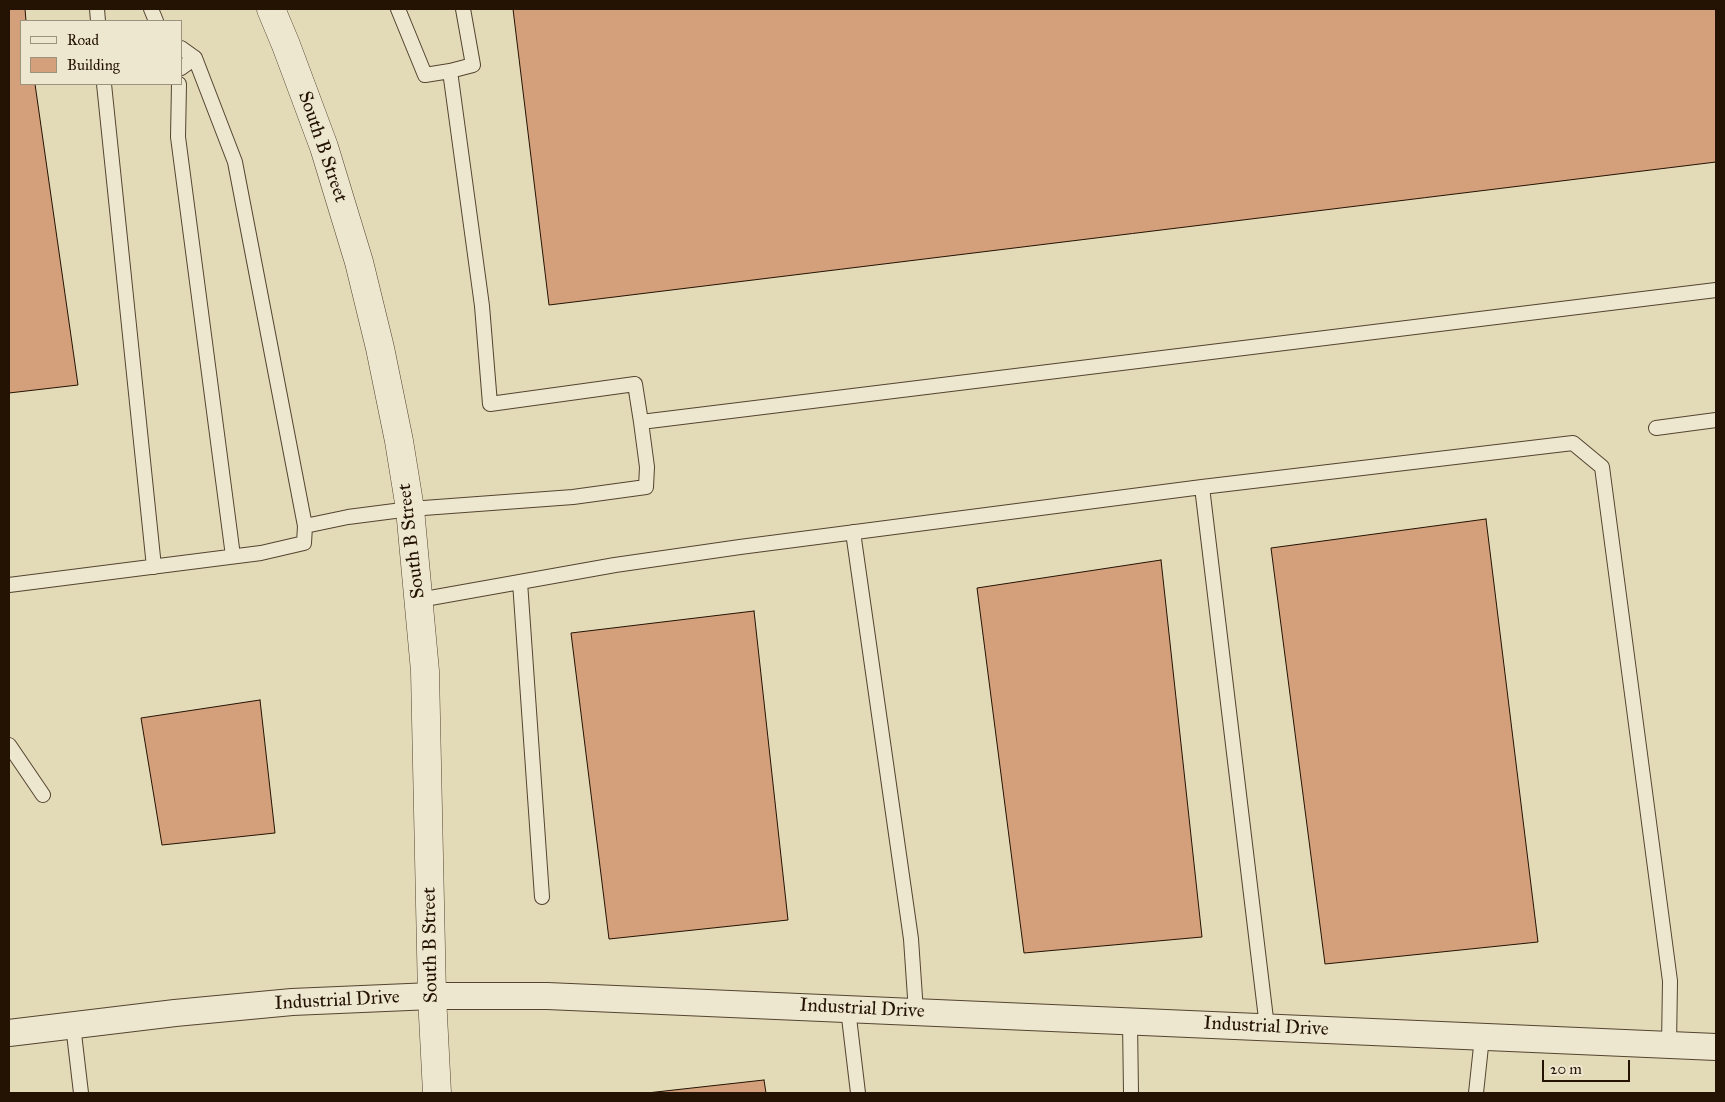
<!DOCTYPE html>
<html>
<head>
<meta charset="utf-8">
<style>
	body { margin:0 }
	#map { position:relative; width:1725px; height:1102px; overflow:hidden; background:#e3dab7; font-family:"IM FELL Great Primer",serif }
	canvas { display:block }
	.frame { position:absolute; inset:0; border:10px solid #241203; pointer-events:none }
	.legend { position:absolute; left:20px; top:20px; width:162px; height:65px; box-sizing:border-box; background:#ede7d0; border:1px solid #9d927e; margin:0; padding:6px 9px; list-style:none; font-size:15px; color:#241203 }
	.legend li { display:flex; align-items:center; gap:10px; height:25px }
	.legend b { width:25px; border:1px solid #9d927e }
	.scale { position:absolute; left:1542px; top:1060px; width:88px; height:22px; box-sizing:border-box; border:2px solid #241203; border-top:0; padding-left:6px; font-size:15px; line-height:18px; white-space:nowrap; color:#241203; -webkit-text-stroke:4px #ede7d0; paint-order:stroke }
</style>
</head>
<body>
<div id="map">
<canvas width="1725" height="1102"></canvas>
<div class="frame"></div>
<ul class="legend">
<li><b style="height:6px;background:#ede7d0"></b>Road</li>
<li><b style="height:14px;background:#d3a07b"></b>Building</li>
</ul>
<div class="scale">20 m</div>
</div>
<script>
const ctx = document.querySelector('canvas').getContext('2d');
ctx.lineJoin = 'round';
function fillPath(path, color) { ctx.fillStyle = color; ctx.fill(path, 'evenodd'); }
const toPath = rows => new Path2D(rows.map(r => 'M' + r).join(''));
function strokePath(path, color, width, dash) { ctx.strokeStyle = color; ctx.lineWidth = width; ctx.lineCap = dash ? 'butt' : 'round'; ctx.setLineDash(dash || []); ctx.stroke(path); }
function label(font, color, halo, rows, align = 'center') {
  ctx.font = font + ' "IM FELL Great Primer",serif'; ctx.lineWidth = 4; ctx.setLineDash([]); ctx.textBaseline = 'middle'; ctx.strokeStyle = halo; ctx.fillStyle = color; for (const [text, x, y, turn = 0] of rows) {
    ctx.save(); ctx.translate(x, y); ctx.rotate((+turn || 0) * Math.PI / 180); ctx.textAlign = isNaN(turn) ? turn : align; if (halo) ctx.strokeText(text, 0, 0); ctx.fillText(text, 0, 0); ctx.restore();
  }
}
const building = toPath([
	[9,9,25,9,26,21,21,21,21,84,35,84,78,385,9,393,9,9],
	[513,9,1716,9,1716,162,549,305,513,9],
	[1486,519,1538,942,1325,964,1271,548,1486,519],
	[1161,560,1202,937,1024,953,977,588,1161,560],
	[754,611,788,920,609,939,571,633,754,611],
	[260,700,275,833,162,845,141,718,260,700],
	[764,1080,766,1093,647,1093,764,1080]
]);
fillPath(building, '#d3a07b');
strokePath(building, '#241203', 1);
const service = toPath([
	[97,9,98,21],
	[151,9,156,21],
	[398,9,425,75,450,71],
	[463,9,473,65,450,71,482,306,490,404,635,384,641,422,1716,290],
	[181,48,195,58,235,162,305,526,348,517,410,509,573,497,646,487,647,467,641,422],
	[181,68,195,58],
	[104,84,154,567],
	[179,84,178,137,233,556],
	[1656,428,1716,420],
	[1202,487,1267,1027],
	[853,532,911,939,916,1012],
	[520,582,542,897],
	[9,585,261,553,304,543,305,526],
	[419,600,615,565,740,547,1202,487,1573,443,1602,467,1670,981,1669,1045],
	[9,745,43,795],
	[848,1009,858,1093],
	[1130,1021,1131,1093],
	[73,1025,81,1093],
	[1476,1093,1482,1037]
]);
const minor = toPath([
	[9,1033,175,1013,292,1002,432,996,547,996,1716,1047]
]);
const tertiary = toPath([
	[271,9,286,45,324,147,359,262,380,348,399,441,410,509,425,671,432,996,437,1093]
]);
strokePath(service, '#544430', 16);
strokePath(minor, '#544430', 28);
strokePath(tertiary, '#544430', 29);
strokePath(service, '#ede7d0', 14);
strokePath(minor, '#ede7d0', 26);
strokePath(tertiary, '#ede7d0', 28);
label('19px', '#241203', '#ede7d0', [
	["South B Street",322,147,71],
	["South B Street",412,541,-97],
	["South B Street",431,945,-91],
	["Industrial Drive",337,1001,-3],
	["Industrial Drive",862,1009,3],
	["Industrial Drive",1266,1027,3]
]);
</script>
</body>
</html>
